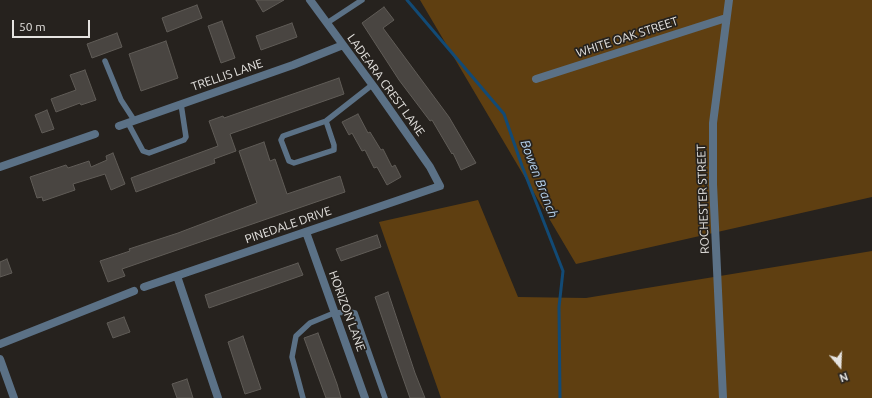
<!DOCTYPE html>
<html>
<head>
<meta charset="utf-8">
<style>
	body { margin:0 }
	#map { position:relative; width:872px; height:398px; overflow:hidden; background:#26221e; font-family:Ubuntu,sans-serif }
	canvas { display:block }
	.north { position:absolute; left:820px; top:346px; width:40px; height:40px; -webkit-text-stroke:3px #26221e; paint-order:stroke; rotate:161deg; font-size:11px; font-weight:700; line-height:16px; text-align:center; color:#e5e3e0 }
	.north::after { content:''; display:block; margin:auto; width:14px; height:18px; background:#e5e3e0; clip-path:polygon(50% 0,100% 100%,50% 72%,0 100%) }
	.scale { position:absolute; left:12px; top:20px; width:78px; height:18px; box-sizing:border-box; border:2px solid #e5e3e0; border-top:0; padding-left:5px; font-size:12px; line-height:14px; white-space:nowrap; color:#e5e3e0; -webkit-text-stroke:3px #26221e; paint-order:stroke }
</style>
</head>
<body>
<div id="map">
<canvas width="872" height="398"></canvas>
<div class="north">N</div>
<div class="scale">50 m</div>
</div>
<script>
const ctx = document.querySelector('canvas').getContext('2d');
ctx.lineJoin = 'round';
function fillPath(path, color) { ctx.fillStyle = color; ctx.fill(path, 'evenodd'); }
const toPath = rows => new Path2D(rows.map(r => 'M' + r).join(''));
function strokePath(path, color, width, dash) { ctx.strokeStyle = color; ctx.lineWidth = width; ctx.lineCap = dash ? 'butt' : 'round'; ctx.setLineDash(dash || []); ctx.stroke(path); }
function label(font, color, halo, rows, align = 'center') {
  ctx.font = font + ' Ubuntu,sans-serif'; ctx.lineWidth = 3.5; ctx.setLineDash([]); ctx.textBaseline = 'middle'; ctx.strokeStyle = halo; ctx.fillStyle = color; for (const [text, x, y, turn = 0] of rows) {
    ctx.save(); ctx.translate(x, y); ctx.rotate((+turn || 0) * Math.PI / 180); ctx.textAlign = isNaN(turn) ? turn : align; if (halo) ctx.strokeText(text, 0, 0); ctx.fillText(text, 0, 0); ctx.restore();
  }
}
fillPath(toPath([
	[420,0,872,0,872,197,576,264],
	[478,200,518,297,586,298,872,251,872,398,441,398,379,222]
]), '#5f3f11');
strokePath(toPath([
	[407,0,504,114,522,166,563,271,559,307,560,398]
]), '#124a75', 3);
const building = toPath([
	[256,0,284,0,263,12,256,0],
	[197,5,202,18,167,32,162,18,197,5],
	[384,7,394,20,383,28,449,117,476,163,461,170,453,153,452,154,432,120,430,121,399,80,362,23,384,7],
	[222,21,235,58,221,63,208,26,222,21],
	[292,23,297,37,261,50,256,36,292,23],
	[117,33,122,47,92,58,87,44,117,33],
	[166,41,178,78,141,91,129,54,166,41],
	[85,70,96,100,81,105,80,103,56,112,51,99,76,90,70,75,85,70],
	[339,78,344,94,230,134,236,151,214,159,215,163,136,192,131,178,218,146,209,121,223,116,224,118,339,78],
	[47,110,54,129,42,133,35,115,47,110],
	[358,114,368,133,370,132,381,150,383,149,392,167,395,165,401,177,387,185,377,167,374,168,365,150,362,151,352,133,349,135,342,122,358,114],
	[264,142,270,161,275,159,287,194,340,176,345,192,122,269,125,276,108,282,100,261,130,251,129,249,178,233,257,203,239,151,264,142],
	[113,153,125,184,111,190,105,174,73,184,75,190,43,201,42,197,37,198,30,177,66,165,68,168,89,161,91,167,107,160,106,156,113,153],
	[377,235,381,247,341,261,336,249,377,235],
	[7,259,12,273,0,277,0,262,7,259],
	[298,263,303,275,209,308,205,295,298,263],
	[388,292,415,373,425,398,410,398,398,364,375,297,388,292],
	[124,317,130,332,113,338,107,323,124,317],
	[318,333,337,384,341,398,326,398,304,338,318,333],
	[243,336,261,389,245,394,228,342,243,336],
	[187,379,193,398,177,398,172,384,187,379]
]);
fillPath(building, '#494541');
strokePath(building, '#605c57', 1);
strokePath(toPath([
	[327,23,362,0],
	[105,61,121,100,134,120],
	[326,121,334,145,334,150,294,163,289,161,281,140,283,136,326,121,372,85],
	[128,123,143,151,149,153,184,140,186,137,181,104],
	[303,398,292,357,296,336,310,323,334,313,350,312,355,313,385,398]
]), '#5b7186', 5.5);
strokePath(toPath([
	[536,79,726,18],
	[119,126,293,65,343,45],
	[0,167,95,134],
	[306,232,365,398],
	[177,276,218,398],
	[144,287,440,186,430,167,374,87,310,0],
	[0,344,134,291],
	[0,359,14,398],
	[723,398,713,184,713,123,729,0]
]), '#5b7186', 8);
label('12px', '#e5e3e0', '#26221e', [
	["WHITE OAK STREET",627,37,-18],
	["TRELLIS LANE",227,75,-19],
	["LADEARA CREST LANE",386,85,54],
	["ROCHESTER STREET",703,199,-92],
	["PINEDALE DRIVE",288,225,-19],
	["HORIZON LANE",347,311,70]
]);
label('italic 13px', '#b8d5f1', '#26221e', [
	["Bowen Branch",539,179,69]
]);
</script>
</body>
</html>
